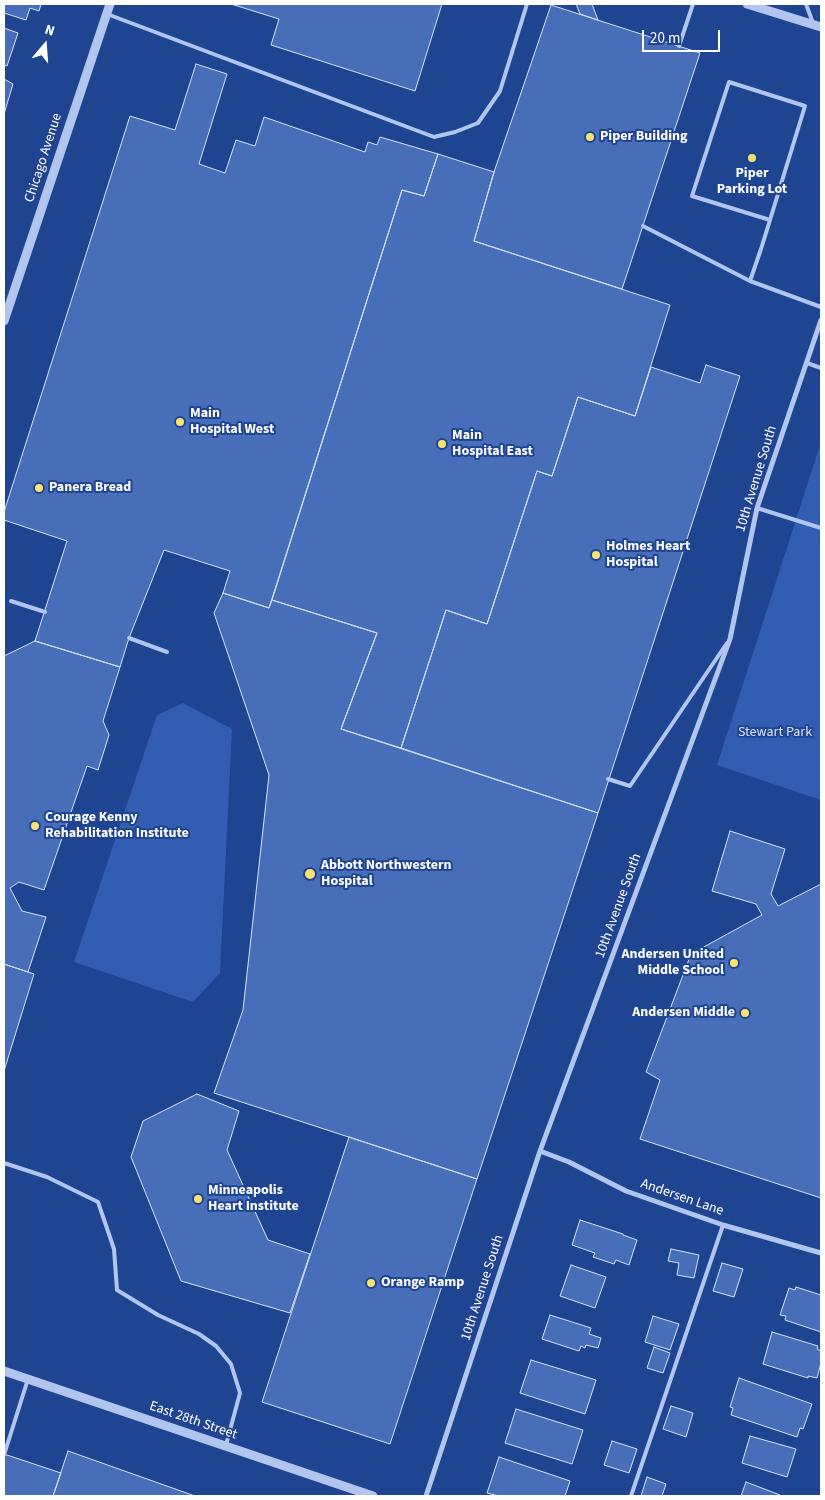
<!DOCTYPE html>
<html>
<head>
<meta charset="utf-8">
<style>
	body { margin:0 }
	#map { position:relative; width:825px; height:1500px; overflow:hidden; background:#1f4492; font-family:"Source Sans 3",sans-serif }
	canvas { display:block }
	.frame { position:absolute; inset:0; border:5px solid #fff; pointer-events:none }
	.north { position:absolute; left:20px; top:20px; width:50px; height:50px; -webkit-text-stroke:4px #1f4492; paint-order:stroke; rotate:18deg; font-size:14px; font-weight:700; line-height:20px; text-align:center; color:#fff }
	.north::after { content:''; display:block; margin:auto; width:18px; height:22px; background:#fff; clip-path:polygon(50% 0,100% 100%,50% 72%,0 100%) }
	.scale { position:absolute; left:642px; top:30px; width:78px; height:22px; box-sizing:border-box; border:2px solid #fff; border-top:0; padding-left:6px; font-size:15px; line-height:18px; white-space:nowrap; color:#fff; -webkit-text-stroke:4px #1f4492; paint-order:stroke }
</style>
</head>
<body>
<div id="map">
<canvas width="825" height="1500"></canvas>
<div class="frame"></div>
<div class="north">N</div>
<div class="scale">20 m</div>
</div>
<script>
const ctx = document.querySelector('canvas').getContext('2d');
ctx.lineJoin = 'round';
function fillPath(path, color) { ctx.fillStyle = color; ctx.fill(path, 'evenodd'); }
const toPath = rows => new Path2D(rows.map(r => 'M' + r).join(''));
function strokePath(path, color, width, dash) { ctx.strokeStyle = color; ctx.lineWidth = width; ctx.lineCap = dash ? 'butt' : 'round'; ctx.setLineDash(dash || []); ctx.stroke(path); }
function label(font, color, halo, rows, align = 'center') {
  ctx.font = font + ' "Source Sans 3",sans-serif'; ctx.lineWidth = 4; ctx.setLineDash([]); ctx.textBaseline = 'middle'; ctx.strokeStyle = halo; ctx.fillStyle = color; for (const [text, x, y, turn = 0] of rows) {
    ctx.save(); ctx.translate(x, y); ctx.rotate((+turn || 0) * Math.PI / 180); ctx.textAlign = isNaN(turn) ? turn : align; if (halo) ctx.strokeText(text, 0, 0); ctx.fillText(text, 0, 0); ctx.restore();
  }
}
fillPath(toPath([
	[821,442,821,800,717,765],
	[183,703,232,729,220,973,193,1002,74,962,157,715]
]), '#335db0');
const building = toPath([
	[4,4,41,4,39,11,30,8,26,20,4,13,4,4],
	[231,4,442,4,415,91,271,45,279,19,231,4],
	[576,4,592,4,598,20,580,14,576,4],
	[551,5,700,53,622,289,474,241,494,172,551,5],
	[4,28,18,33,7,66,4,65,4,28],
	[196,64,227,74,199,164,225,173,236,140,255,146,264,117,365,152,368,142,377,145,380,137,438,154,424,196,402,190,269,608,223,593,230,571,164,550,129,638,120,667,35,641,67,541,4,520,4,512,130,116,175,130,196,64],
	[4,79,13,84,4,114,4,79],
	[438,154,494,172,474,241,670,305,635,416,578,397,552,476,537,471,487,624,446,610,401,748,341,729,377,633,272,600,402,190,424,196,438,154],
	[706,365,740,376,598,813,401,748,446,610,487,624,537,471,552,476,578,397,635,416,651,367,700,383,706,365],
	[223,593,269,608,272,600,377,633,341,729,598,813,477,1179,214,1093,243,1010,269,775,214,613,223,593],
	[35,641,120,667,103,721,109,735,98,770,87,766,44,890,19,882,10,888,22,911,46,917,28,972,4,964,4,656,35,641],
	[730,831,785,849,771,894,778,906,821,884,821,1198,640,1139,660,1080,646,1072,691,954,762,915,756,904,712,891,730,831],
	[4,964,34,974,4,1071,4,964],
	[197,1094,239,1111,227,1150,268,1240,310,1254,290,1313,181,1281,131,1157,143,1121,197,1094],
	[349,1137,477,1179,390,1444,262,1402,349,1137],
	[580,1220,623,1234,623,1235,637,1240,629,1265,616,1260,614,1264,593,1257,595,1253,572,1245,580,1220],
	[671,1249,699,1255,694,1278,677,1275,679,1263,668,1261,671,1249],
	[722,1263,743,1269,734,1297,713,1291,722,1263],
	[571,1265,606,1277,595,1308,560,1296,571,1265],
	[796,1287,821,1295,821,1332,785,1320,786,1316,780,1315,789,1288,795,1290,796,1287],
	[550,1315,591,1328,589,1334,601,1338,598,1348,586,1345,585,1348,581,1346,579,1351,542,1339,550,1315],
	[653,1316,679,1324,670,1350,645,1342,653,1316],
	[772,1332,818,1346,817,1349,821,1351,821,1363,817,1378,808,1376,808,1378,763,1364,772,1332],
	[654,1347,670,1353,663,1373,647,1368,654,1347],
	[531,1360,596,1380,585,1414,520,1393,531,1360],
	[739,1378,812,1404,803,1429,800,1428,797,1437,731,1415,733,1408,730,1407,739,1378],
	[671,1406,693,1413,686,1437,663,1429,671,1406],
	[516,1409,583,1430,572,1464,505,1443,516,1409],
	[750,1436,796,1449,787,1477,742,1463,750,1436],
	[612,1441,637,1449,629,1473,604,1465,612,1441],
	[68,1451,195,1496,53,1496,68,1451],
	[4,1454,61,1473,53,1496,4,1496,4,1454],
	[499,1457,570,1481,565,1496,499,1496,487,1493,499,1457],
	[647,1477,666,1484,662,1496,641,1496,647,1477],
	[746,1482,780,1495,780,1496,741,1496,746,1482]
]);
fillPath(building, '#486db9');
strokePath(building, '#d7e3fa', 1);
strokePath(toPath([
	[806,4,813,23],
	[107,14,434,137,455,132,478,123,500,91,527,4],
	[679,46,693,4],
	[643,226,750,281,821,307],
	[750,281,761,249,770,220,805,106,729,82,692,196,770,220],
	[807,363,821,368],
	[757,508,821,528],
	[11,601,45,612],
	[129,638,167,652],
	[608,779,630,786,727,643],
	[4,1163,47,1177,98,1202,114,1249,117,1290,158,1315,199,1334,216,1346,231,1364,240,1393,226,1445],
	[4,1455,28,1379],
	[631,1496,723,1225]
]), '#b1c5ee', 4);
strokePath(toPath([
	[540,1151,569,1162,626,1191,723,1225,821,1253],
	[426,1496,540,1151,730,639,757,508,821,320]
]), '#b1c5ee', 5);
strokePath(toPath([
	[747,4,821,27],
	[4,321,110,4],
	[4,1371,373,1496]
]), '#b1c5ee', 9);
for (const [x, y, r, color] of [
	[590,137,5,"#fbe371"],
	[752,158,5,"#fbe371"],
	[180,422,5,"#fbe371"],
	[442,444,5,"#fbe371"],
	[39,488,5,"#fbe371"],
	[596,555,5,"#fbe371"],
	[35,826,5,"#fbe371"],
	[310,874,6,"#fbe371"],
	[734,963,5,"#fbe371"],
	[745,1013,5,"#fbe371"],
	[198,1199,5,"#fbe371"],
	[371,1283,5,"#fbe371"]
]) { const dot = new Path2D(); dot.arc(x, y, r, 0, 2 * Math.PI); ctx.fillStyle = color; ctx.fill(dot); strokePath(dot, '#1f4492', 2); }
label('bold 14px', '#fff', '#1f4492', [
	["Piper Building",600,137],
	["Piper",752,174,"center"],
	["Parking Lot",752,190,"center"],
	["Main",190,414],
	["Hospital West",190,430],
	["Main",452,436],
	["Hospital East",452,452],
	["Panera Bread",49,488],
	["Holmes Heart",606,547],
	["Hospital",606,563],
	["Courage Kenny",45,818],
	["Rehabilitation Institute",45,834],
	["Abbott Northwestern",321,866],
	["Hospital",321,882],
	["Andersen United",724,955,"right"],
	["Middle School",724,971,"right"],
	["Andersen Middle",735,1013,"right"],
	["Minneapolis",208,1191],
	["Heart Institute",208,1207],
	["Orange Ramp",381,1283]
], 'left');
label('14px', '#fff', '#1f4492', [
	["Chicago Avenue",44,158,-72],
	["10th Avenue South",757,479,-73],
	["10th Avenue South",619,906,-70],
	["Andersen Lane",682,1198,19],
	["10th Avenue South",483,1288,-72],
	["East 28th Street",193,1421,19]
]);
label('14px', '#d7e3fa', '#1f4492', [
	["Stewart Park",775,733]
]);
</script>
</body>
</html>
